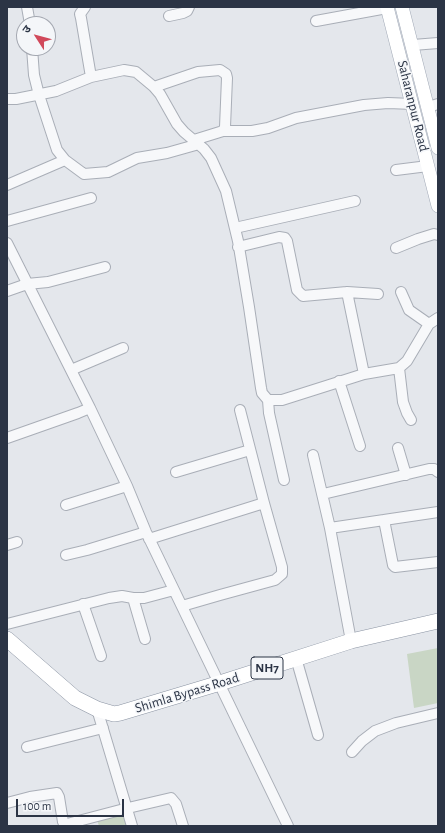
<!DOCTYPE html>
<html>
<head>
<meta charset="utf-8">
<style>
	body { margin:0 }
	#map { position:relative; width:445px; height:833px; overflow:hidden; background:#e4e7ec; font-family:"Alegreya Sans","Noto Sans Devanagari",sans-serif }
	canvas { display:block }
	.frame { position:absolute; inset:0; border:8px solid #2b3445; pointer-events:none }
	.north { position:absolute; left:16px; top:16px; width:40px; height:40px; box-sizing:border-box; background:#f4f6f9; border:1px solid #a4a8b1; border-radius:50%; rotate:306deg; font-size:11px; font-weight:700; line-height:16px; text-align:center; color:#2b3445 }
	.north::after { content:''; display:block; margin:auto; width:14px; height:18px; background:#d1495b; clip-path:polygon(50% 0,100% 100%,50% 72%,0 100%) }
	.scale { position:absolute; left:16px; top:799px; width:108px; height:18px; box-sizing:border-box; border:2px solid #2b3445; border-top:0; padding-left:5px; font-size:12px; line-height:14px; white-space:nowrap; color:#2b3445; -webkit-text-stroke:3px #f4f6f9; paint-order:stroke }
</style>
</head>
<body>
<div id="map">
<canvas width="445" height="833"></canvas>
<div class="frame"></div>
<div class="north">उ</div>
<div class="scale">100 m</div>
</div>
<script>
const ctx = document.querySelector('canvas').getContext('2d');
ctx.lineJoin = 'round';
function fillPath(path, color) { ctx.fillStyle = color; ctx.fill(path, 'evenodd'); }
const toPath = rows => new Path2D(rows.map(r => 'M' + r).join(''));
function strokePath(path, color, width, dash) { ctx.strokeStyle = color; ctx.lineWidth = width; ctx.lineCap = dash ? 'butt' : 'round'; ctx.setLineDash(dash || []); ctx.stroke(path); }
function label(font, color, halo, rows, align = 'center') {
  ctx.font = font + ' "Alegreya Sans",sans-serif'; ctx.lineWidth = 3; ctx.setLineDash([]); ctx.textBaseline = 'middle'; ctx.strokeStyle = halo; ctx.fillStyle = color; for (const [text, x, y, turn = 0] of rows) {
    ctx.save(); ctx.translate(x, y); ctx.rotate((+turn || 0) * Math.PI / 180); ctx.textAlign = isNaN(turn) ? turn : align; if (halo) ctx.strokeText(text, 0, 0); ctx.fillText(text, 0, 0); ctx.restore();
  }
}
fillPath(toPath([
	[438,648,438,703,414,708,407,654],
	[126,813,130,826,99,826,97,820]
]), '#c9d6c5');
const minor = toPath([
	[27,7,30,24],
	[85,7,80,14,81,18,91,77],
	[169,16,183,13,187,11,189,7],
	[316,21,387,8],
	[413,45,438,43],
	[32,48,34,75,39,95,57,150,65,160,84,174,108,172,137,158,167,153,199,144],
	[154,87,198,72,220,70,226,74,227,78,225,127,223,131,194,140],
	[7,99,16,99,56,91,91,77,124,70,136,72,154,87,160,94,177,124,184,132,204,149,211,158,226,191,238,241,249,307,261,388,262,393,268,400,282,400,364,374,399,368,407,361,429,324,438,318],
	[428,107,438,104],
	[223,131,252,131,268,128,296,118,364,105,388,103,413,104],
	[396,170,428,166],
	[7,185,65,160],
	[7,221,91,198],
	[235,228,355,201],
	[7,243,90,408,127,486,146,532,288,826],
	[238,247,279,237,285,238,287,241,297,290,303,296,347,292,378,294],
	[396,248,418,239,434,234,438,235],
	[7,291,27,284,48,282,105,267],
	[347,292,364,374],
	[401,292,409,310,429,324],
	[399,368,403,402,407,413,411,420],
	[71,370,123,348],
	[339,381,360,446],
	[268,400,269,413,284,480],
	[7,438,78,413,90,408],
	[398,448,406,475],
	[313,455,330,528,351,641],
	[176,472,250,450],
	[323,494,429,469,434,469,438,472],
	[66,505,127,486],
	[384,520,393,565,395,567,438,562],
	[330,528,438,512],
	[149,539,264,503],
	[7,545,17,542],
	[66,555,87,550,146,532],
	[133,598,145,639],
	[83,604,101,656],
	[182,606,220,595,275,580,282,574,282,567,264,503,240,410],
	[7,624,109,598,122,596,133,598,144,598,174,590],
	[296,658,318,735],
	[97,709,132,826],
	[27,747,103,728],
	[352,752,362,741,375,731,396,723,438,713],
	[7,803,30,797,57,793,59,797,63,822,67,824,128,808,171,798,176,804,183,826]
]);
const major = toPath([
	[387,7,438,206],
	[402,7,438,148]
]);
const highway = toPath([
	[7,639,75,698,97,709,114,714,120,713,220,683,351,641,438,621]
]);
strokePath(minor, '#a9aeb7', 12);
strokePath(major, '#a3abb8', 14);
strokePath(highway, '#8b94a3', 16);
strokePath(minor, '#f7f8fa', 10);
strokePath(major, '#fff', 13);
strokePath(highway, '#fff', 15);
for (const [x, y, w] of [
	[267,668,32]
]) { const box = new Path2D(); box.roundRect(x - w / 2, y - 11, w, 22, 3); ctx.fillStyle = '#f4f6f9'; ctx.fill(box); strokePath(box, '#2b3445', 1); }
label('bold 13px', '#2b3445', null, [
	["NH7",267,668]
]);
label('14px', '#2b3445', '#f4f6f9', [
	["Saharanpur Road",413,106,76],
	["Shimla Bypass Road",187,693,-17]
]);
</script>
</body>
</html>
